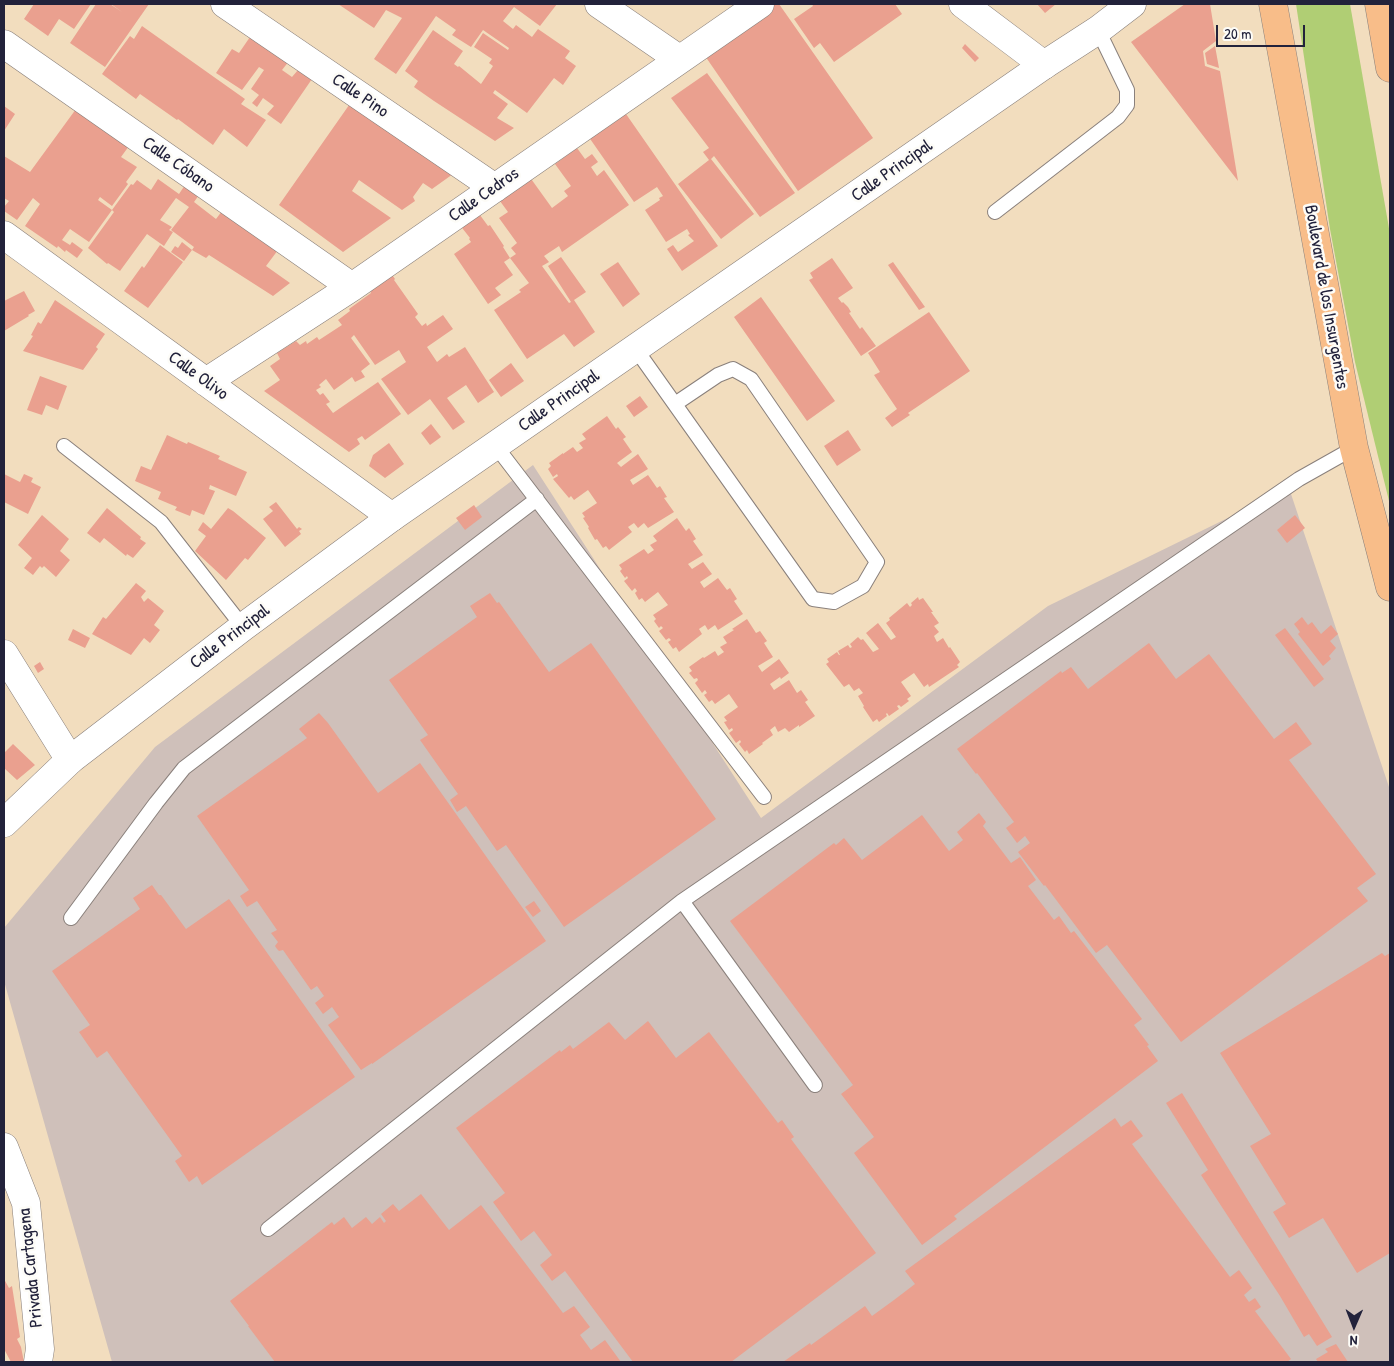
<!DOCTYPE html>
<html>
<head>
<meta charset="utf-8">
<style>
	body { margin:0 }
	#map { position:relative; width:1394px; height:1366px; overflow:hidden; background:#f2ddbe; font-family:"Patrick Hand",sans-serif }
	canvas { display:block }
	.frame { position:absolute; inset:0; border:5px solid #22223b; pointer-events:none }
	.north { position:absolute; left:1329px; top:1301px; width:50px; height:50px; -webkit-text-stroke:4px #fdfcf7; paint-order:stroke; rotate:181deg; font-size:14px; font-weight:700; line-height:20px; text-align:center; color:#22223b }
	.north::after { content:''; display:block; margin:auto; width:18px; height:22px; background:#22223b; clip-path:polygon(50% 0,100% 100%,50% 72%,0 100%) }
	.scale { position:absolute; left:1216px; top:25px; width:89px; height:22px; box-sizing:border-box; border:2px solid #22223b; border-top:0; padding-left:6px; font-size:15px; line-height:18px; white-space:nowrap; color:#22223b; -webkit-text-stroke:4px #fdfcf7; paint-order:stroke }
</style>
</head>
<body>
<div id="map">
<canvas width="1394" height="1366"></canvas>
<div class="frame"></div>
<div class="north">N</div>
<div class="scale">20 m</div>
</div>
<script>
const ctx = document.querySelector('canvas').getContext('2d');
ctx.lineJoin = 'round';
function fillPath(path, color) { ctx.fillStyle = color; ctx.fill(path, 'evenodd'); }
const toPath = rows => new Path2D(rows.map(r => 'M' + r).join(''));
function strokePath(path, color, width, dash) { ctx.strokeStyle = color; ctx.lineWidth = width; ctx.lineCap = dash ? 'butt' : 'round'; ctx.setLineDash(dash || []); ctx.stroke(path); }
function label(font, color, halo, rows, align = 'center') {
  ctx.font = font + ' "Patrick Hand",sans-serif'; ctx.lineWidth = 5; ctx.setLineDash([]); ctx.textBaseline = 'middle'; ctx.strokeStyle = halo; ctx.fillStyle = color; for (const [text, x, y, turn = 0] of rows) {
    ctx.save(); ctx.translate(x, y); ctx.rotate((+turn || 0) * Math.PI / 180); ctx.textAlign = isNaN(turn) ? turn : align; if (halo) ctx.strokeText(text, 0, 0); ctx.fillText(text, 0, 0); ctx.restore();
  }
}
fillPath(toPath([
	[533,465,761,818,1048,606,1289,488,1390,790,1390,1362,112,1362,4,981,4,928,155,747]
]), '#cfc0ba');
fillPath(toPath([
	[1296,4,1350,4,1390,234,1390,505,1355,362,1330,229]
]), '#b0ce74');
fillPath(toPath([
	[34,4,91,4,74,29,59,19,48,36,24,19],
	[96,4,110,4,122,12,111,4,149,4,105,67,70,43],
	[338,4,557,4,540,26,514,7,503,21,513,29,516,25,532,37,538,29,570,51,565,58,576,66,563,85,554,78,527,113,495,90,493,93,508,104,497,118,514,128,495,141,434,101,414,87,418,81,405,71,433,30,463,51,454,64,458,67,459,66,481,84,493,66,489,63,492,59,474,47,483,33,508,50,509,48,483,30,471,47,452,35,456,30,436,16,396,74,374,59,402,18,386,10,374,28],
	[773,4,779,4,873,138,798,191,703,53],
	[812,4,895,4,902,14,834,62,820,43,814,48,794,19,813,6],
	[1037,4,1056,4,1045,13],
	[1185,4,1210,4,1216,41,1203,51,1205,66,1220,71,1238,181,1131,42],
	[142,26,245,99,241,104,266,120,247,147,224,129,213,145,178,119,177,120,140,94,136,99,102,74,130,36,134,39],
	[250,37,293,56,282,70,292,77,298,70,312,79,281,124,267,114,274,106,263,98,257,107,252,103,259,95,251,89,264,70,259,67,242,90,216,73,232,49,239,53],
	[965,44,979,58,975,62,962,48],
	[1215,46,1219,68,1207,64,1205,53],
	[707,73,795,193,760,217,714,156,711,159,754,214,721,239,678,184,709,160,703,152,709,148,671,98],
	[354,98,460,169,432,189,423,183,413,197,415,201,402,210,359,180,352,191,391,218,343,252,279,205],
	[4,106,15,114,4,131],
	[76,109,129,146,121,157,137,167,126,182,128,184,112,206,100,197,98,200,112,210,89,242,70,229,62,240,70,245,72,242,83,250,77,258,66,250,65,252,58,246,57,248,25,226,40,204,33,198,17,220,4,211,4,207,9,201,4,198,4,156,30,172],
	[626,114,718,246,682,271,667,249,673,245,678,252,694,241,688,235,690,234,687,229,666,242,645,210,660,200,659,198,663,196,657,187,634,202,586,133,599,124,603,130],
	[577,148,585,159,592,154,598,162,591,167,597,176,604,170,629,205,562,252,559,246,544,256,549,262,542,266,569,303,571,302,548,266,561,257,586,292,574,300,595,332,574,347,564,334,527,359,494,310,521,292,519,290,529,283,510,258,516,254,511,248,517,243,499,218,508,212,497,197,529,176,552,208,568,196,564,191,571,186,555,164],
	[158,179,179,194,185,185,199,195,194,202,216,219,222,211,278,250,266,266,290,283,273,296,209,255,206,258,192,250,194,247,171,230,189,207,176,198,160,220,172,227,169,230,173,232,164,246,147,234,120,271,108,263,107,264,88,248,114,212,112,210,131,184,133,185,137,180,151,190],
	[477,211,488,226,490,225,504,246,503,247,510,258,504,262,513,275,495,288,501,295,488,304,454,254,471,242,469,239,470,238,459,224],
	[182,242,192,250,184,261,171,252,175,246,178,248],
	[160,245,183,262,148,308,124,291,142,266,144,268],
	[832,258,853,288,838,298,842,303,843,302,848,307,851,312,849,313,860,329,862,327,876,346,861,356,809,280,813,278,810,273],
	[618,262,640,294,623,307,600,274],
	[893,262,925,307,919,310,888,265],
	[390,272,395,279,394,280,418,314,415,317,422,326,426,323,427,326,443,315,453,329,427,347,437,362,447,354,449,357,465,347,494,392,478,403,466,385,447,398,465,422,453,430,430,399,408,415,381,379,406,362,399,350,375,365,354,335,351,338,370,364,361,371,365,377,355,382,352,377,334,390,326,379,319,385,321,387,316,390,320,395,323,393,330,402,326,404,333,413,378,382,401,414,365,440,362,436,357,439,360,444,349,452,264,391,280,380,270,366,280,359,277,353,296,341,300,345,306,341,307,344,317,337,319,340,342,325,338,320,350,311,349,309,371,293,368,287],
	[24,291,35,311,28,315,29,316,4,331,4,301],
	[761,297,835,401,807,421,734,317],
	[55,300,105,334,96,347,98,349,83,370,23,351,33,336,31,335,38,322,41,324],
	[929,312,970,371,908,413,910,415,892,427,885,418,897,409,874,375,880,372,868,353],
	[511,363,524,381,501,397,489,380],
	[40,376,67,386,58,410,46,405,42,415,27,410],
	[640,396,648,407,634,417,626,406],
	[607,416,616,429,618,427,626,437,623,439,632,452,617,463,621,467,638,454,648,469,630,480,633,485,648,475,657,488,660,486,667,497,664,498,674,512,648,528,644,523,638,528,634,523,628,527,632,532,609,550,606,546,603,548,597,539,595,540,588,528,589,527,583,518,585,517,582,513,597,503,588,490,574,500,571,496,569,498,553,479,558,476,557,474,553,477,548,469,551,466,549,463,563,453,563,454,573,447,577,452,583,448,579,443,586,439,582,434],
	[431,424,441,437,430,445,421,433],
	[848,430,861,450,837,466,824,446],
	[167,435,187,444,188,442,220,456,218,459,247,472,236,496,210,485,209,489,215,491,204,515,192,510,190,516,175,510,177,507,158,499,161,492,135,481,141,466,151,470],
	[389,443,404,464,385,478,369,466,373,455],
	[4,474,20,482,24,474,33,478,31,482,41,487,28,514,4,502],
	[276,502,297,529,299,527,302,529,299,531,301,534,285,547,263,519,273,511,269,507],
	[474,505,482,517,465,530,456,518],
	[107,508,141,537,140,539,146,543,133,558,127,554,126,556,104,538,100,543,87,533],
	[228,508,233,511,266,538,248,560,245,558,226,580,195,551,206,536,198,530,203,522,211,529],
	[42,515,69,539,60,551,70,560,56,577,44,566,42,568,40,566,33,575,24,568,32,558,18,545],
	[1295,515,1305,528,1287,543,1277,530],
	[677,518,686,531,689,528,696,539,693,541,703,555,688,564,692,569,703,562,712,574,700,582,704,588,718,578,727,590,730,588,737,599,734,601,743,614,718,630,715,625,708,630,705,625,699,629,702,634,679,652,676,647,673,649,668,642,671,640,669,638,666,640,659,631,663,628,661,626,659,628,654,621,656,619,653,615,668,605,658,592,645,602,642,598,639,600,635,593,637,591,635,588,632,591,624,581,628,578,627,576,625,578,620,571,622,569,619,565,644,549,648,554,654,550,650,545,657,541,653,536],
	[136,583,146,591,141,597,144,602,148,598,164,611,154,625,160,630,150,643,144,638,131,655,92,634,103,617,106,619],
	[490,593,497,603,499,602,549,672,591,643,716,819,564,927,506,845,497,851,466,806,457,812,450,800,458,794,420,740,428,735,389,680,477,617,470,606],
	[918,597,919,600,923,598,933,612,931,612,939,623,934,626,939,632,934,636,937,642,943,638,949,648,950,647,960,662,957,665,959,667,929,687,928,684,924,687,914,673,901,682,911,696,907,699,909,701,901,707,899,705,897,706,899,709,889,716,887,713,886,714,887,716,879,722,877,719,873,722,863,707,864,706,858,696,863,693,859,688,854,691,849,684,844,687,826,664,829,662,827,659,837,652,839,655,840,655,838,651,848,645,850,648,852,647,850,644,858,637,861,640,863,639,873,652,879,649,866,633,878,623,891,640,896,637,886,623,890,620,889,618,907,603,910,607,912,605,911,603],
	[1302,617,1308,625,1312,622,1321,634,1331,625,1338,634,1330,641,1336,648,1329,656,1331,659,1323,666,1298,634,1300,632,1294,624],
	[747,619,756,633,760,631,767,641,764,643,773,657,758,666,762,672,779,659,789,673,781,679,780,677,770,684,774,690,789,680,797,693,801,690,808,700,805,702,815,716,799,727,799,725,789,732,785,728,778,732,775,726,770,730,773,735,762,743,763,744,749,754,747,750,745,752,739,744,741,742,740,740,736,743,729,733,733,730,732,728,729,730,724,722,727,721,724,717,738,707,729,694,715,704,712,700,709,702,704,695,707,693,705,690,702,693,695,683,698,680,697,678,694,679,689,673,692,671,689,667,703,657,704,658,715,651,718,656,724,652,720,647,727,643,723,637,734,630,732,629],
	[1285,628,1324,679,1314,687,1275,635],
	[73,629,90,638,85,648,68,640],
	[1149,643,1176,679,1209,654,1274,739,1296,722,1312,744,1289,760,1376,874,1357,888,1368,901,1181,1042,1107,945,1096,953,1045,885,1044,886,1018,852,1030,843,1025,836,1017,843,1006,828,1014,822,977,773,976,774,957,749,1061,671,1062,673,1071,667,1088,689],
	[40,662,44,669,38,673,34,666],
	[319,713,328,723,378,793,420,763,546,941,372,1064,372,1063,361,1070,328,1025,339,1017,332,1007,323,1014,315,1003,324,996,317,986,311,990,283,950,279,951,277,949,275,946,278,942,271,933,277,930,257,901,247,907,240,896,249,890,197,816,307,738,299,729],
	[13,744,35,765,17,780,4,768,4,753],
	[979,813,986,822,983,826,1011,863,1020,857,1036,880,1028,886,1054,920,1059,916,1071,933,1074,931,1142,1019,1134,1025,1149,1045,1147,1046,1158,1061,954,1216,957,1219,922,1245,854,1153,874,1137,841,1094,853,1085,730,921,834,843,836,845,844,838,862,860,922,815,949,851,963,840,957,832],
	[152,885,159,895,161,895,186,929,229,899,355,1077,202,1185,197,1176,189,1182,175,1161,182,1156,107,1051,97,1058,79,1032,90,1025,52,971,140,909,133,898],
	[534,901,541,911,533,917,525,907],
	[1382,953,1385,956,1390,953,1390,1253,1357,1273,1323,1218,1289,1238,1273,1212,1286,1204,1250,1146,1271,1134,1220,1053],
	[648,1021,676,1058,709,1032,778,1123,782,1120,794,1137,791,1139,876,1253,731,1362,633,1362,565,1271,552,1281,540,1265,552,1255,534,1231,521,1241,493,1202,505,1193,456,1128,560,1050,561,1052,570,1045,573,1049,609,1022,625,1040],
	[1182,1093,1332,1337,1317,1346,1309,1334,1304,1337,1280,1296,1201,1175,1208,1170,1166,1103],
	[1115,1118,1121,1127,1131,1120,1143,1136,1132,1144,1230,1277,1239,1270,1252,1288,1244,1295,1249,1302,1255,1298,1261,1307,1255,1311,1291,1359,1287,1362,783,1362,810,1343,811,1345,865,1306,872,1316,894,1300,915,1284,905,1271],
	[421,1194,449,1230,481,1205,563,1313,574,1306,590,1327,580,1335,591,1350,605,1340,621,1362,275,1362,248,1326,249,1326,230,1301,332,1222,334,1225,344,1217,352,1228,366,1217,372,1224,380,1217,384,1223,386,1221,381,1214,393,1204,399,1211],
	[4,1279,9,1288,12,1286,20,1337,17,1339,21,1347,24,1362,11,1362,4,1349],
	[1336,1344,1348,1362,1318,1362,1316,1359,1328,1352,1325,1349]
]), '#eaa08f');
const service = toPath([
	[995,212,1118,117,1127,105,1127,90,1098,30],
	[635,348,813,599,834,602,863,586,877,562,751,379,733,369,718,375,675,404],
	[495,445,764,797],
	[64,446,161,522,243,627],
	[682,901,815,1085],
	[71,918,156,803,184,768,537,499],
	[268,1229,682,901,1299,479,1354,448]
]);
const minor = toPath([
	[225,4,495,188],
	[599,4,679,59],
	[963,4,1044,65],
	[4,44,352,287],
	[4,235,392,517],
	[206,382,352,287,760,4],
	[4,654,70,760],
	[4,1147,26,1203,40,1349,38,1362]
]);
const tertiary = toPath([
	[4,823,70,760,243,627,392,517,1044,65,1098,30,1132,4]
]);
const primary = toPath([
	[1273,4,1354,448,1390,587],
	[1379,4,1390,68]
]);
strokePath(service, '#8a807c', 16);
strokePath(minor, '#8a807c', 29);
strokePath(tertiary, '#8a807c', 29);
strokePath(primary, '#8a807c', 29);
strokePath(service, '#fff', 14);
strokePath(minor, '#fff', 28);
strokePath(tertiary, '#fff', 28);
strokePath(primary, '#f8bd89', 28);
label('18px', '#22223b', '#fdfcf7', [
	["Calle Pino",360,96,34],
	["Calle Cóbano",178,165,35],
	["Calle Principal",892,171,-35],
	["Calle Cedros",484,195,-35],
	["Boulevard de los Insurgentes",1326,297,80],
	["Calle Olivo",198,376,36],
	["Calle Principal",559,401,-35],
	["Calle Principal",230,637,-37],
	["Privada Cartagena",31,1268,-96]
]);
</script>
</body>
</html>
